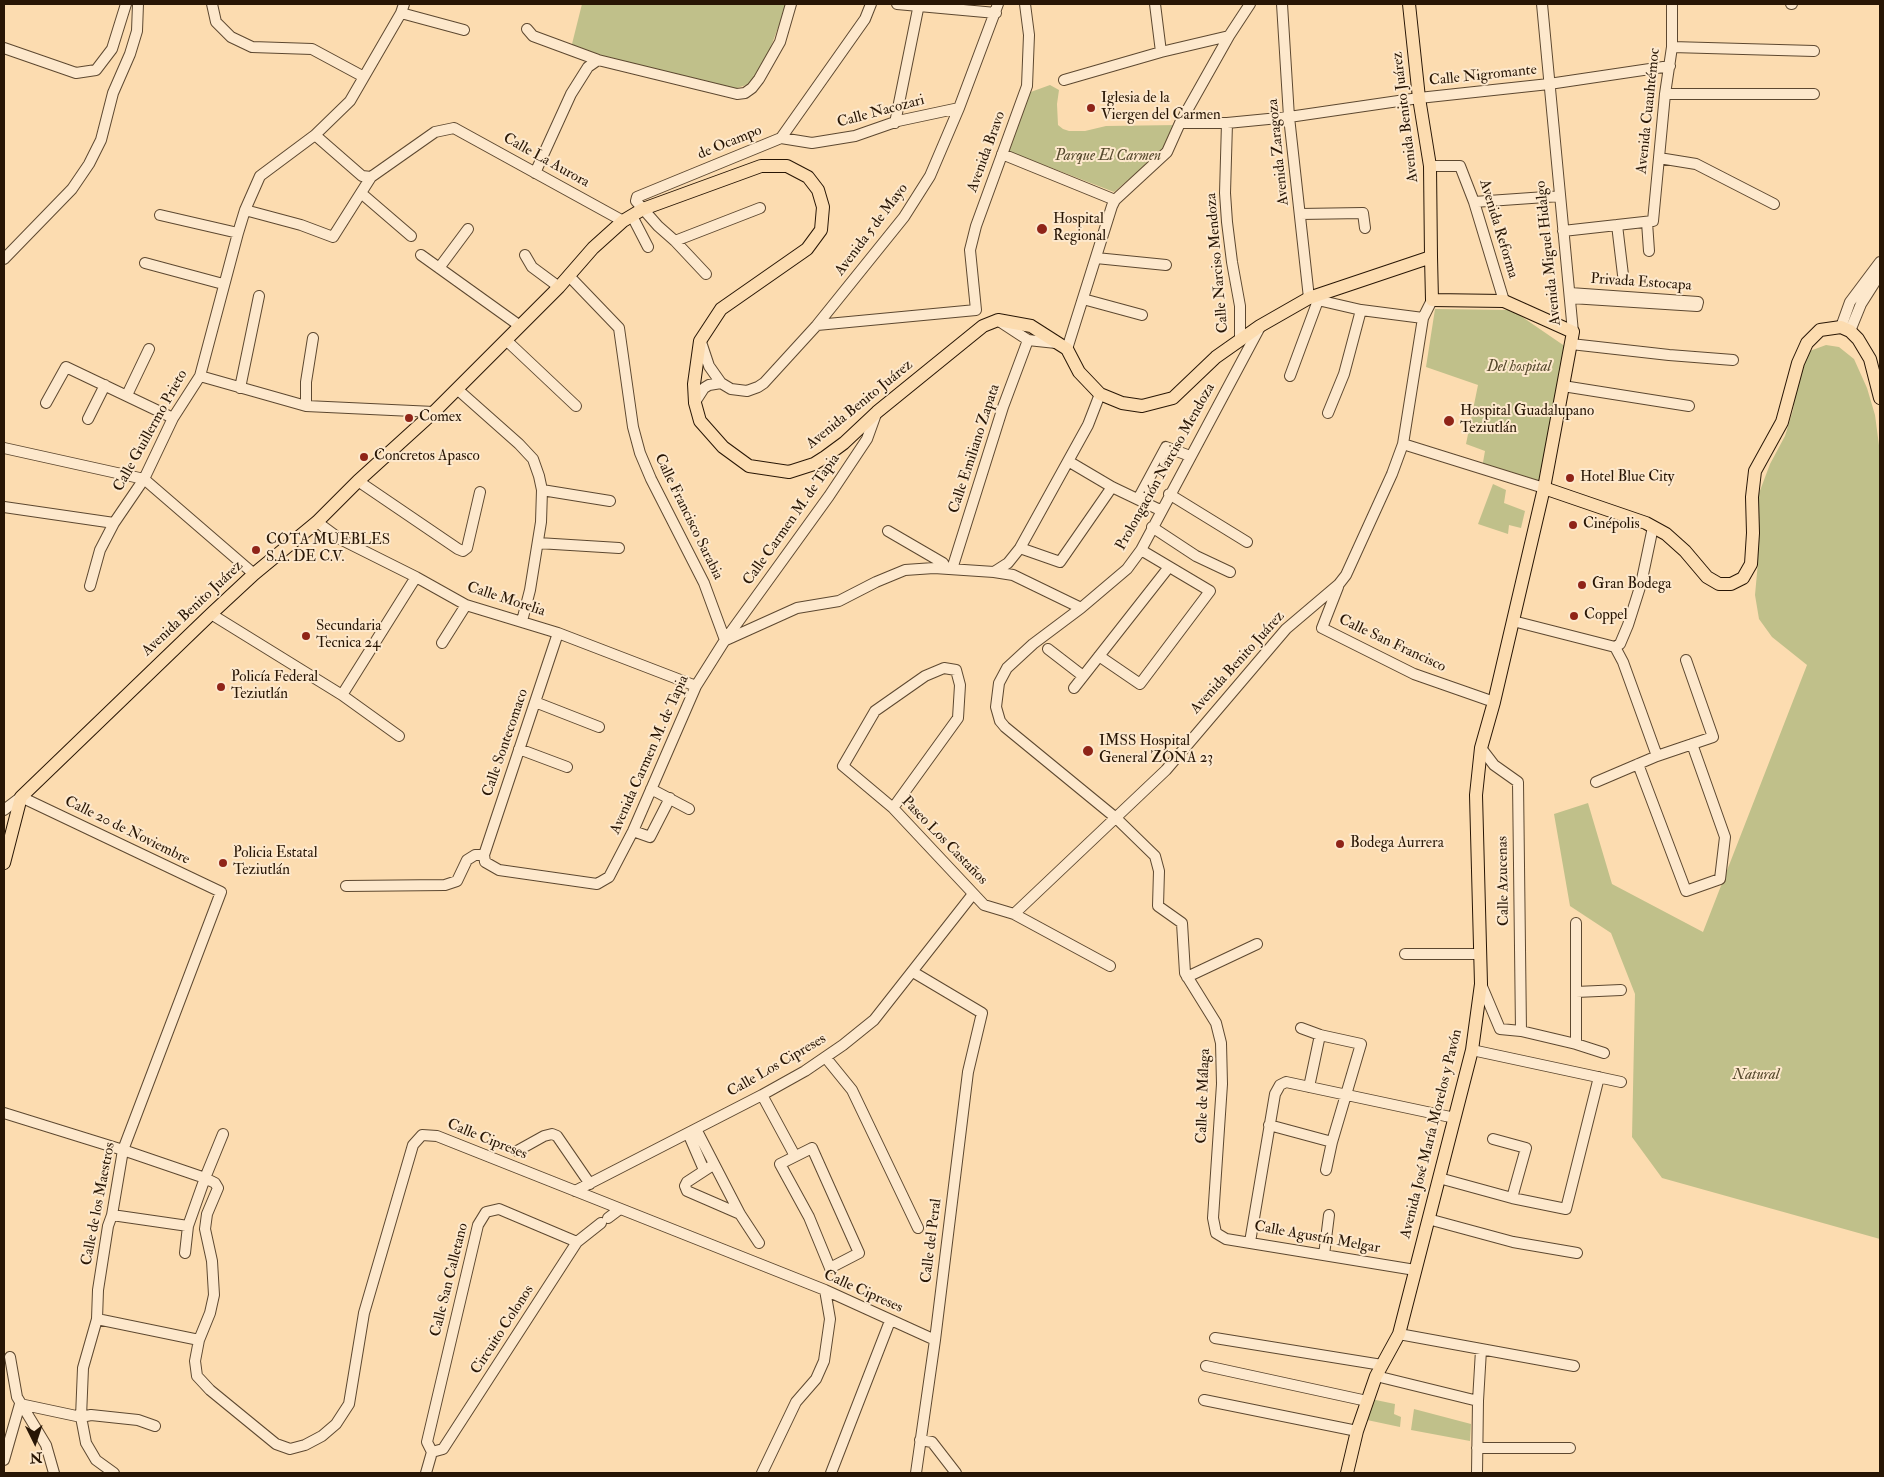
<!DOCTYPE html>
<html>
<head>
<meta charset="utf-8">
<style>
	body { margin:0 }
	#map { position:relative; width:1884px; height:1477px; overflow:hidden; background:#fcdcb0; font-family:"IM FELL Double Pica",serif }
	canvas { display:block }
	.frame { position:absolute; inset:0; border:5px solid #281605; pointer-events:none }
	.north { position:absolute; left:10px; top:1417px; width:50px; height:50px; -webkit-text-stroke:4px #fde8cc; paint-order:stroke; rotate:176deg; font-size:14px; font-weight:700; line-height:20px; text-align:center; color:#281605 }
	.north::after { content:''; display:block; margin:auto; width:18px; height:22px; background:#281605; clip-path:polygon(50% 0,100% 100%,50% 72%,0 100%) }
</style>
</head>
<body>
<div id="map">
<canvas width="1884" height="1477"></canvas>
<div class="frame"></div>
<div class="north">N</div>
</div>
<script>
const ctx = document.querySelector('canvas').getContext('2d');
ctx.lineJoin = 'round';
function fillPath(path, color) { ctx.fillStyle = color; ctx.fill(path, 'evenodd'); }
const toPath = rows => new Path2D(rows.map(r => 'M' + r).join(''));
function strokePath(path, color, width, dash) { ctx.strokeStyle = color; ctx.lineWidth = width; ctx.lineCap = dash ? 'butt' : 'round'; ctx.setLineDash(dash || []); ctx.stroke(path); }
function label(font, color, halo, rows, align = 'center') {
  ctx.font = font + ' "IM FELL Double Pica",serif'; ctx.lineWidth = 4; ctx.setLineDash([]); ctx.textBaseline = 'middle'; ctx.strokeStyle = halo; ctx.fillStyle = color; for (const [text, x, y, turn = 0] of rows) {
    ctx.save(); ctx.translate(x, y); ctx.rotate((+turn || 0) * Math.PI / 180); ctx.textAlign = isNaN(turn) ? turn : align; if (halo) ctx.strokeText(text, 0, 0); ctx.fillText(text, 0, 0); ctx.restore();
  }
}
fillPath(toPath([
	[582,4,787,4,767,57,754,79,746,85,734,89,634,66,571,48],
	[1050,85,1059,90,1057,104,1058,125,1063,129,1069,131,1085,131,1106,126,1178,125,1164,149,1114,192,1005,150,1028,93],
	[1435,309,1512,310,1569,349,1541,487,1482,468,1485,451,1466,444,1478,385,1426,367],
	[1826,345,1839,347,1854,359,1867,388,1875,415,1880,453,1880,1239,1662,1178,1632,1137,1635,994,1611,933,1570,906,1554,814,1588,803,1612,884,1703,932,1807,665,1772,637,1759,619,1755,595,1758,562,1758,496,1770,464,1785,436,1793,410,1800,360,1807,352],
	[1493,484,1506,490,1504,503,1525,511,1521,528,1509,525,1508,534,1478,524],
	[1371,1399,1395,1404,1394,1414,1401,1417,1400,1427,1367,1420],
	[1414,1409,1471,1424,1470,1441,1411,1430]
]), '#c0c08a');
const minor = toPath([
	[212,4,216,22,231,37,252,47,312,49,364,77],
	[897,4,996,13],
	[1155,4,1161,52],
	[1282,4,1289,117,1309,298,1361,310,1423,318],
	[1542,4,1573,332],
	[1791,4,1792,4],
	[401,13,464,30],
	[527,29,533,36,598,60,737,94,745,93,752,88,759,79,780,42,791,4],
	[1672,47,1814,51],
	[4,48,76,73,96,70,112,49,126,4],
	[1064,80,1161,52,1229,36],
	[1665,94,1814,94],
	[895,123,919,4],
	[1180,123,1227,123,1289,117,1419,98,1549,84,1670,66],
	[1227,123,1225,193,1227,222,1232,262,1240,306,1240,340],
	[315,135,362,176,371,177,435,132,454,128,623,221],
	[781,138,812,143,855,136,898,121,959,108],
	[1002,154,1115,200],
	[1659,158,1696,164,1774,204],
	[1430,166,1460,166,1474,202,1504,301],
	[535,173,571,94,588,67,598,60],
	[361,193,411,236],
	[1474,202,1560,196],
	[245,210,301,225,333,237,371,177],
	[1300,214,1363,213,1365,228],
	[160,215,238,233],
	[632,216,648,247],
	[1647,222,1649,251],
	[1617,225,1623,275],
	[1563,231,1653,221,1665,94,1672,47,1672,4],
	[675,241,760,208],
	[421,255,520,326],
	[525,255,532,267,559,287],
	[1096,258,1166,265],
	[4,259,72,189,89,164,101,140,113,93,130,54,137,31,138,4],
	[145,263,223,284],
	[439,268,468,229],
	[706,274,675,241,658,226,636,201,637,197,781,138,865,19,871,4],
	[569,276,619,328,633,427,640,453,651,479,704,583,725,640],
	[1570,293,1698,302,1697,306,1571,298],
	[1083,299,1142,315],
	[999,321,1028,340,1056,343],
	[817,325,976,310,970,250,976,226,1027,86,1029,35,1025,4],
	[1260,327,1141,550,1127,569,1081,608,1033,644,1007,668,999,683,996,707,1000,721,1005,727,1116,818,1155,856,1159,871,1158,906,1182,923,1185,973,1216,1023,1221,1043,1222,1084,1213,1218,1216,1233,1226,1239,1415,1270],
	[1841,327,1850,302,1880,262],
	[1850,331,1861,304,1880,274],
	[506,340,576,406],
	[701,342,709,366,721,383,731,389,747,391,758,387,764,383,817,325,904,217,930,176,959,108,998,4],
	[1571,344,1669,355,1733,360],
	[1067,349,1112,206,1115,200,1167,152,1180,123,1229,36,1250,4],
	[200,376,306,406,434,412],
	[1290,376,1320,295],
	[1563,386,1689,406],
	[240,388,259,296],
	[457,389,519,444,533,459,539,476,542,490,541,522,530,590,522,621],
	[127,395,149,349],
	[695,402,704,388,709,385,721,383],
	[46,403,66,367,173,418],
	[306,406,306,382,313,338],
	[1328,413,1344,374,1361,310],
	[88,419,105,385],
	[1403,444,1544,488],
	[4,448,144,479,254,574],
	[1068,461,1112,487,1160,510],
	[358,481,458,549,463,551,467,548,480,492],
	[542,490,610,501],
	[1169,494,1247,542],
	[1138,499,1166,447,1190,456],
	[4,507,114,523],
	[317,522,340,539,416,577,466,605,558,633,696,686],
	[1152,527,1196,556,1230,572],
	[888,531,943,563,946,568],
	[538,543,619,548],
	[1020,548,1060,562,1112,487],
	[952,569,1003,407,1028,340],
	[994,572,1013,575,1081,608],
	[90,586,100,550,114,523,144,479,173,418,200,376,238,233,245,210,260,176,315,135,350,101,401,13,404,4],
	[1338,587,1322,628,1414,674,1494,702],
	[211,614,342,695,399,736],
	[1513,621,1615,647,1620,644,1628,625,1641,584,1653,527],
	[558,633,484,855,485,862,499,870,597,884,609,877,633,831,696,686,725,640,829,496,867,439,876,414],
	[726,640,797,608,839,601,876,582,905,570,934,568,994,572,1008,563,1020,548,1088,425,1100,394],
	[442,643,466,605],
	[1615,647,1623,662,1657,756],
	[1048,649,1083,676],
	[1099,656,1140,684,1210,591,1141,550],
	[1074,688,1169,567],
	[342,695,416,577],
	[535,702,599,727],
	[1481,748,1494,765,1518,782,1521,1031],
	[519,749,567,767],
	[1638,764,1686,891,1720,879,1725,837,1692,744],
	[1596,782,1657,756,1713,737,1686,660],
	[651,789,689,809],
	[893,808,958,718,960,685,956,670,944,668,925,676,875,711,843,766,893,808,984,905,1014,914,1110,966],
	[4,810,21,797,221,892,123,1150,112,1215,108,1226,98,1290,97,1319,83,1368,81,1417,86,1443,96,1460,114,1473],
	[633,831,650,837,670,798],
	[346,886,445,885,457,881,467,860,475,855,484,855],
	[1014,914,1166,770,1286,629,1339,584,1346,575,1392,474,1403,444,1423,318,1432,300],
	[1405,954,1480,954],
	[913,972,982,1013,968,1072,935,1340,916,1473],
	[1187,977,1257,944],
	[1481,984,1500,1029,1521,1031,1576,1044,1604,1053],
	[1576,992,1621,990],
	[1301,1028,1320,1035,1361,1044,1332,1142,1326,1170],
	[1576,1044,1576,923],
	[1472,1050,1621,1082],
	[826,1058,852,1090,918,1228],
	[1309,1087,1320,1035],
	[762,1095,795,1156],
	[4,1113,123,1150,205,1178,215,1183,218,1188,207,1214,205,1229,212,1261,214,1295,210,1313,199,1340,195,1361,197,1376,210,1390,276,1444,290,1449,305,1445,322,1436,336,1424,349,1404,364,1313,413,1145,422,1135,437,1136,825,1290,935,1340],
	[1269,1125,1332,1142],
	[696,1129,740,1214,759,1243],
	[688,1133,704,1170],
	[1493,1139,1526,1148,1512,1198],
	[812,1148,859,1253,830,1268,809,1217,780,1164,812,1148],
	[517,1151,544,1136,552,1134,557,1136,590,1184],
	[713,1165,687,1182,685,1186,687,1191,740,1214],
	[1439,1178,1512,1198,1566,1209,1599,1077],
	[575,1191,762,1095,805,1071,843,1045,874,1020,973,894],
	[112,1215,188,1226],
	[608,1218,620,1209],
	[1428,1219,1513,1242,1577,1253],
	[1250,1242,1275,1094,1280,1085,1286,1082,1455,1118],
	[185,1253,188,1226,205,1178,223,1134],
	[1324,1255,1329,1215],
	[97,1319,199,1340],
	[1399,1334,1574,1366],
	[1215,1338,1382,1365],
	[10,1357,17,1397,46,1445,54,1473],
	[1206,1366,1367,1401],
	[1376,1376,1478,1401],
	[1204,1400,1357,1431],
	[20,1404,81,1417,91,1415,138,1420,155,1426],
	[920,1440,932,1442,956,1473],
	[1477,1448,1570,1448],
	[432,1452,427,1442,478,1225,486,1212,499,1209,577,1242],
	[432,1452,443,1449,577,1242,601,1223],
	[4,1460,20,1404],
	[426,1473,432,1452],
	[762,1473,796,1402,816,1379,824,1361,830,1319,825,1290],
	[831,1473,890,1321],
	[1477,1473,1478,1401,1481,1350]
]);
const major = toPath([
	[1544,488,1646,523,1666,534,1685,551,1707,577,1719,584,1731,584,1743,578,1751,564,1753,533,1752,497,1755,471,1782,422,1798,363,1807,343,1820,330,1841,327,1850,331,1858,339,1870,359,1880,398],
	[4,863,21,797,211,614,254,574,317,522,358,481,434,412,559,287,593,248,623,221,643,209,761,166,787,166,808,177,818,190,823,207,821,230,807,249,721,309,700,341,694,384,695,403,700,421,723,447,749,466,789,472,814,464,825,457,844,443,877,412,983,326,998,320,1031,326,1067,349,1079,372,1100,394,1122,403,1142,406,1173,398,1216,357,1260,326,1309,298,1431,257,1430,166,1419,98,1409,4],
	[1347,1473,1357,1431,1376,1376,1399,1334,1472,1050,1481,984,1476,795,1481,748,1494,702,1544,488,1573,332,1504,301,1432,300,1431,257]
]);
strokePath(minor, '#5d4830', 12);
strokePath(major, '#281605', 14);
strokePath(minor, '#fde8cc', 10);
strokePath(major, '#fcdcb0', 12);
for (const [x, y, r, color] of [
	[1091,108,5,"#8f2418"],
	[1042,229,6,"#8f2418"],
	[409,418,5,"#8f2418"],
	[1449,421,6,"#8f2418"],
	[364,457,5,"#8f2418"],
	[1570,478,5,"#8f2418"],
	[1573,525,5,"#8f2418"],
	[256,550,5,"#8f2418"],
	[1582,585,5,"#8f2418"],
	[1574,616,5,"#8f2418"],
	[306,636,5,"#8f2418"],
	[221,687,5,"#8f2418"],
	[1088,751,6,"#8f2418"],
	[1340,844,5,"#8f2418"],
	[223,863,5,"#8f2418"]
]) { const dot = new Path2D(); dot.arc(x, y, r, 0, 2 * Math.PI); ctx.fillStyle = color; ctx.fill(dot); strokePath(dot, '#fde8cc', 2); }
label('15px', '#281605', '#fde8cc', [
	["Calle Nigromante",1483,76,-6],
	["Avenida Cuauhtémoc",1649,111,-84],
	["Calle Nacozari",881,112,-15],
	["Avenida Benito Juárez",1406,117,-97],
	["de Ocampo",730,143,-22],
	["Avenida Bravo",987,152,-70],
	["Avenida Zaragoza",1279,152,-96],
	["Calle La Aurora",546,161,29],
	["Avenida Reforma",1498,229,73],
	["Avenida 5 de Mayo",872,230,-53],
	["Avenida Miguel Hidalgo",1549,253,-96],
	["Calle Narciso Mendoza",1218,263,-95],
	["Privada Estocapa",1641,283,4],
	["Avenida Benito Juárez",860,405,-39],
	["Calle Guillermo Prieto",151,431,-61],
	["Calle Emiliano Zapata",975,449,-72],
	["Prolongación Narciso Mendoza",1166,467,-61],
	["Calle Francisco Sarabia",688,517,64],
	["Calle Carmen M. de Tapia",792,520,-55],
	["Calle Morelia",506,600,18],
	["Avenida Benito Juárez",193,609,-43],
	["Calle San Francisco",1392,644,25],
	["Avenida Benito Juárez",1238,663,-48],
	["Calle Sontecomaco",506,743,-71],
	["Avenida Carmen M. de Tapia",650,755,-66],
	["Calle 20 de Noviembre",127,831,26],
	["Paseo Los Castaños",944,841,46],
	["Calle Azucenas",1504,881,-91],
	["Calle Los Cipreses",777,1066,-30],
	["Calle de Málaga",1204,1096,-88],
	["Avenida José María Morelos y Pavón",1432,1134,-76],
	["Calle Cipreses",487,1140,22],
	["Calle de los Maestros",99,1204,-79],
	["Calle Agustín Melgar",1317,1238,10],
	["Calle del Peral",932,1241,-83],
	["Calle San Calletano",450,1280,-76],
	["Calle Cipreses",863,1292,24],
	["Circuito Colonos",503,1330,-57]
]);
label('15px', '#281605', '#fde8cc', [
	["Iglesia de la",1101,99],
	["Viergen del Carmen",1101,116],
	["Hospital",1053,220],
	["Regional",1053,237],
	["Hospital Guadalupano",1460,412],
	["Teziutlán",1460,429],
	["Comex",419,418],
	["Concretos Apasco",374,457],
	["Hotel Blue City",1580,478],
	["Cinépolis",1583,525],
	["COTA MUEBLES",266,541],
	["S.A. DE C.V.",266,558],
	["Gran Bodega",1592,585],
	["Coppel",1584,616],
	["Secundaria",316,627],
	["Tecnica 24",316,644],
	["Policía Federal",231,678],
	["Teziutlán",231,695],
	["IMSS Hospital",1099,742],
	["General ZONA 23",1099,759],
	["Bodega Aurrera",1350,844],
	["Policia Estatal",233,854],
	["Teziutlán",233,871]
], 'left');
label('italic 15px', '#56492d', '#fde8cc', [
	["Parque El Carmen",1108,157],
	["Del hospital",1519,368],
	["Natural",1756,1076]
]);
</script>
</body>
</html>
